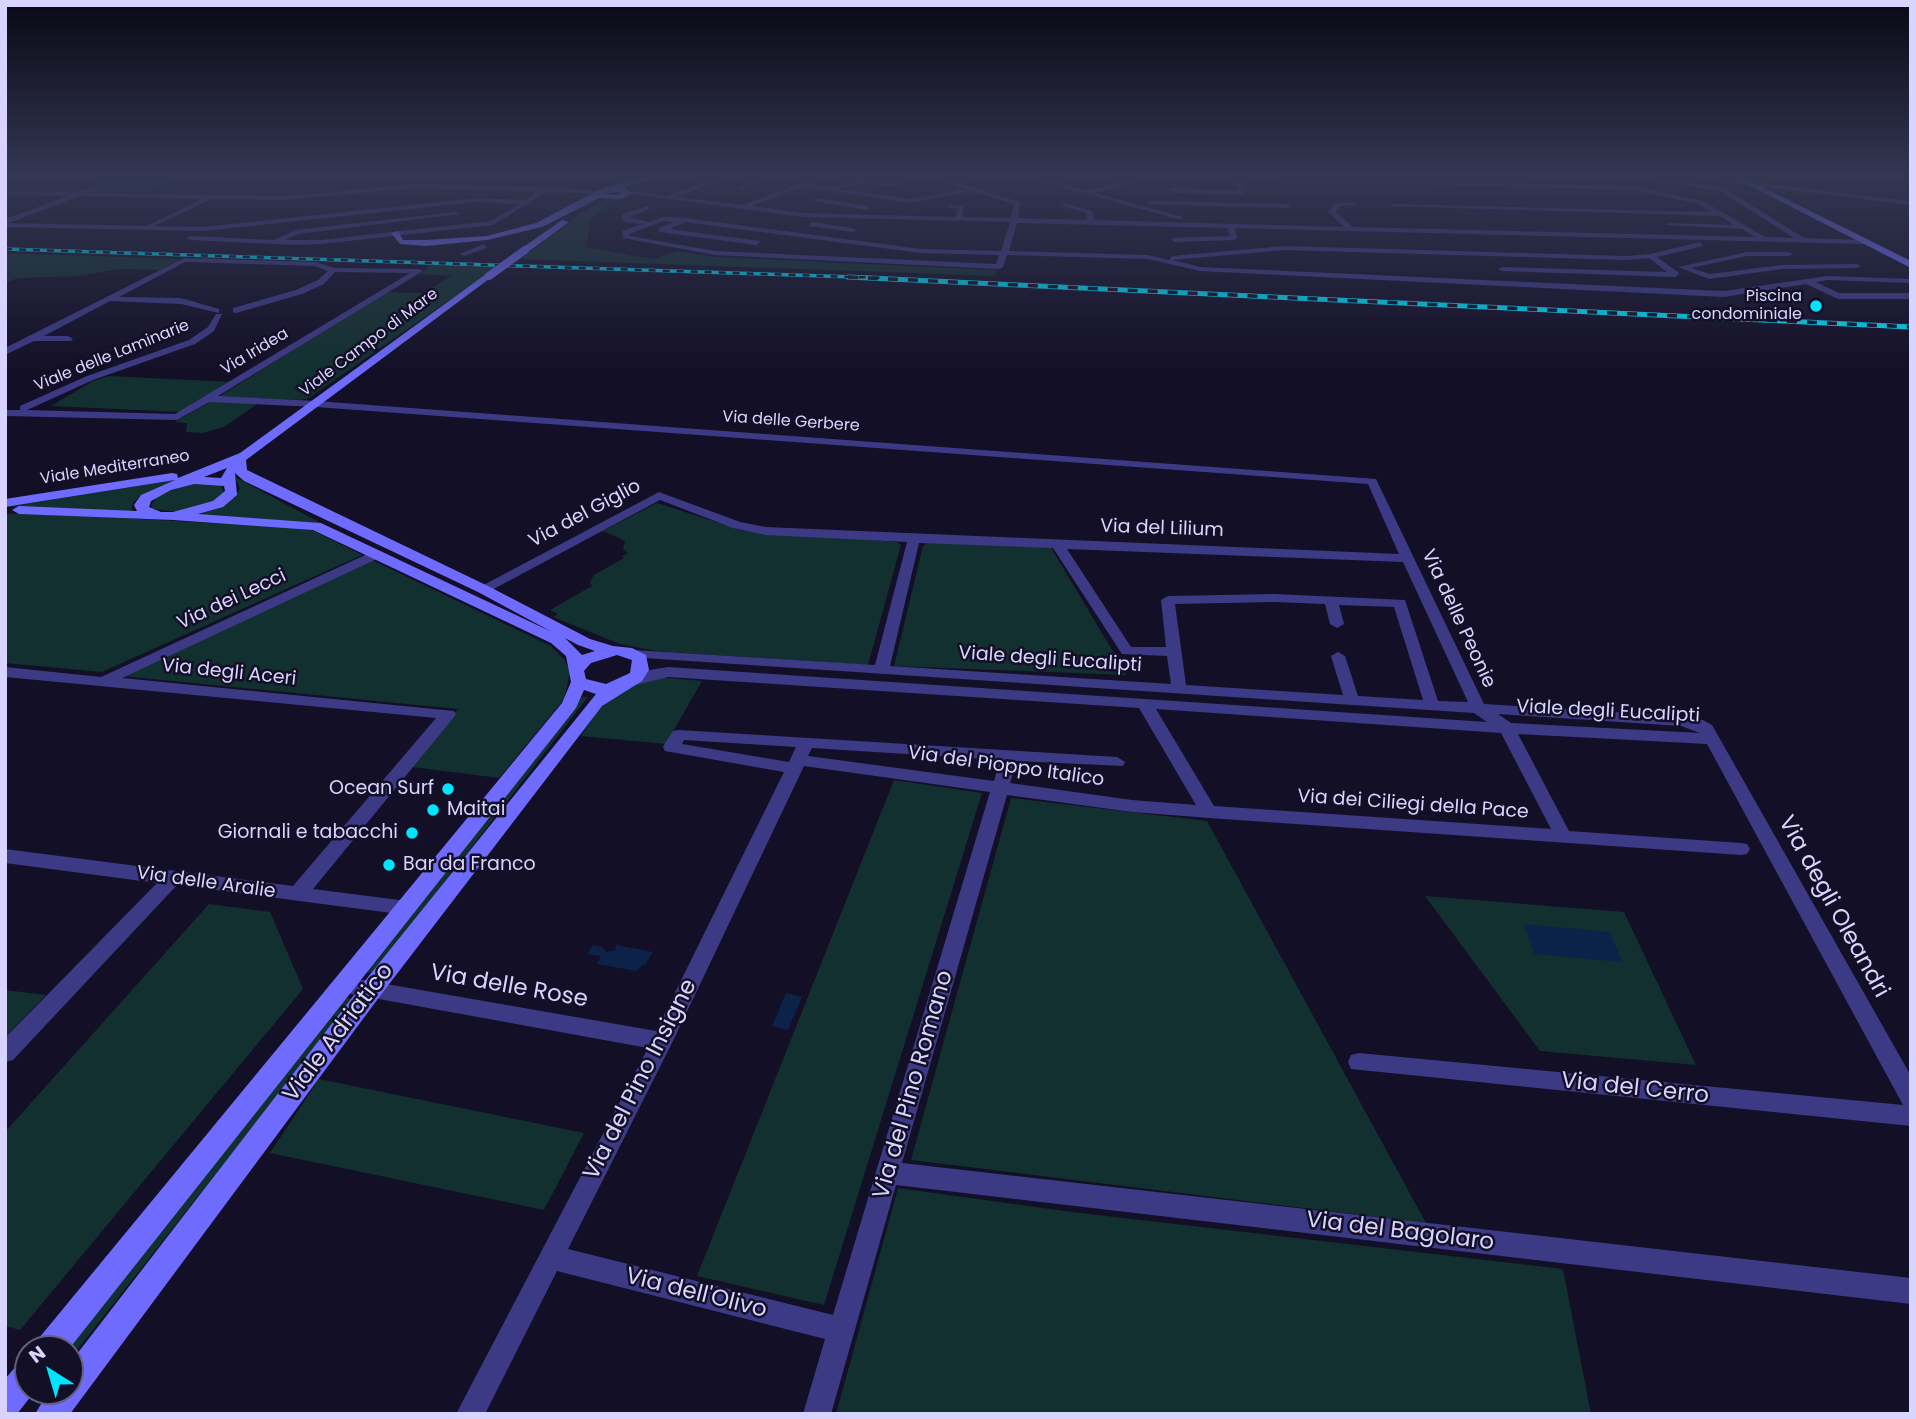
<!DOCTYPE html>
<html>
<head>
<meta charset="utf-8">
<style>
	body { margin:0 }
	#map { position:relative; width:1916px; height:1419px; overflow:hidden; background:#130f26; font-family:Poppins,sans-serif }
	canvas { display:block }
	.frame { position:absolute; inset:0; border:7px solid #d9d4ff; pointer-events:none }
	.north { position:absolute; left:14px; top:1335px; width:70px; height:70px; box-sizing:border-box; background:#130f26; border:2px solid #625e7d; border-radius:50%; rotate:323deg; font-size:19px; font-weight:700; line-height:28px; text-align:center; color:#d9d4ff }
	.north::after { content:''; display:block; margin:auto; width:24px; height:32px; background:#00e5ff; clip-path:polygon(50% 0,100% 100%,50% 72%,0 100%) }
</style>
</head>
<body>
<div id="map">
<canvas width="1916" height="1419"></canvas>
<div class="frame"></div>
<div class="north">N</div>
</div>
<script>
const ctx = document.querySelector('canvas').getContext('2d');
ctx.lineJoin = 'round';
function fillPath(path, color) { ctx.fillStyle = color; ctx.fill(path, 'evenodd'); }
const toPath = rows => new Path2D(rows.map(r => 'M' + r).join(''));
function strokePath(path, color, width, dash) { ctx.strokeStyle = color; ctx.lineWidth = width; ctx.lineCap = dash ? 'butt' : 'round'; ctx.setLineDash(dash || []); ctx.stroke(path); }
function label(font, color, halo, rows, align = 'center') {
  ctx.font = font + ' Poppins,sans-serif'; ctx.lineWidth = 5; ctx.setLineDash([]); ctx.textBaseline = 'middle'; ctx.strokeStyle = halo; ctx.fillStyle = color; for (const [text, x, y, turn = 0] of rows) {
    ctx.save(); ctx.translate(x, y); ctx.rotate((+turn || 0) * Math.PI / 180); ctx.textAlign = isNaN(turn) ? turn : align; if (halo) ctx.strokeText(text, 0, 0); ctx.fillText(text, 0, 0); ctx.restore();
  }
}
fillPath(toPath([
	[136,176,186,176,143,193,93,192],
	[624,197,604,205,606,206,590,221,586,247,653,259,676,251,716,257,997,270,995,276,521,259,586,210,606,200],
	[5,253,180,259,159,270,120,269,79,276,18,278,5,283],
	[458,264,499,265,309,398,301,400,218,397,387,292,424,293,451,276,420,274,427,269,427,265],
	[109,376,232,382,181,412,51,406,93,381],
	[211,401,257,404,224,427,203,433,186,432,187,423,175,422],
	[235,477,321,523,198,515,214,509,238,492,240,488],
	[178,479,141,495,133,503,131,511,8,507],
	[190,484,220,484,224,492,212,503,179,512,153,509,151,505,158,495],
	[657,503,744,531,897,542,901,545,868,665,656,651,620,644,553,617,558,614,550,610,592,586,590,582,594,575,624,558,622,556,628,553,623,550,625,541,603,531],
	[33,513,300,528,314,531,362,555,102,672,5,663,5,514],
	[927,543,1050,546,1127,675,894,666,923,546],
	[372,560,551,646,564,659,570,672,564,699,499,778,412,767,458,709,122,676],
	[658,677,702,681,666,744,581,736,598,709,623,688],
	[582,697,588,697,374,973,366,972],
	[894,780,982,793,824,1305,697,1276],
	[1011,798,1207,821,1426,1223,911,1160],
	[1425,896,1624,912,1696,1065,1540,1051],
	[209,904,270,912,303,989,20,1330,5,1326,5,1132],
	[5,990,46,995,5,1038],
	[345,997,353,999,70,1359,70,1349,64,1349],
	[319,1079,584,1133,544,1210,270,1153],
	[898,1188,1072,1212,1563,1269,1591,1414,836,1414]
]), '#12302f');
fillPath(toPath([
	[1524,924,1610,932,1622,962,1534,954],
	[593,945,603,947,606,952,615,950,616,945,653,952,645,965,642,965,637,971,597,964,601,956,587,954],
	[786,993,802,997,788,1030,772,1026]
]), '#0c2248');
fillPath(toPath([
	[123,176,132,176,91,193,285,196,417,184,545,187,603,192,600,194,545,192,493,225,321,244,297,245,190,240,186,238,190,236,274,240,296,230,456,212,459,214,298,234,285,240,321,240,491,221,520,204,477,202,203,231,5,227,5,219,69,196,5,195,5,191,79,192,123,176],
	[417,188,537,192,526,200,477,198,203,227,154,226,212,199,285,200,417,188],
	[80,196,202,199,147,226,9,223,80,196],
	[630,176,637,176,622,189,618,189,630,176],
	[724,176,733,176,676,197,743,205,820,176,829,176,809,184,830,187,857,180,900,184,902,187,857,184,840,189,911,199,965,189,927,176,936,176,1020,202,1018,218,1086,220,1087,213,1062,206,1064,203,1092,211,1094,220,1344,227,1329,212,1335,203,1354,202,1356,205,1339,206,1336,212,1353,227,1755,237,1742,229,1666,225,1670,223,1734,225,1720,216,1390,206,1393,204,1712,212,1699,204,1633,190,1243,180,1246,193,1243,195,1175,193,1166,189,1190,185,1192,188,1186,189,1239,191,1237,180,1151,178,1094,193,1183,217,1181,220,1022,176,1032,176,1087,191,1144,176,1633,186,1703,201,1765,237,1794,238,1720,191,1632,177,1641,176,1724,188,1804,238,1862,240,1866,242,1862,244,1234,228,1238,238,1234,240,1174,242,1171,238,1230,236,1227,228,1017,223,1009,251,1148,255,1169,260,1172,256,1285,246,1626,256,1651,254,1700,242,1703,246,1657,257,1679,273,1676,277,1502,271,1498,269,1502,267,1667,272,1649,258,1626,260,1285,250,1172,260,1200,267,1724,291,1828,276,1911,279,1911,283,1828,280,1816,282,1839,293,1911,293,1911,299,1838,299,1806,284,1724,297,1200,271,1148,259,1007,255,1003,267,999,269,715,255,623,238,622,231,642,224,624,222,621,217,624,213,648,206,650,209,629,217,649,222,663,217,685,218,921,249,1001,251,1010,222,803,217,625,193,628,191,667,196,724,176],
	[802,187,911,203,972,191,1014,204,1011,218,962,217,964,207,950,204,948,207,958,209,955,217,803,213,751,206,802,187],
	[664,221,674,222,659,228,659,232,757,245,760,241,670,229,685,222,921,253,999,255,996,264,715,251,630,236,629,234,664,221],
	[768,176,777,176,742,189,737,188,768,176],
	[1678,176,1697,176,1911,201,1911,205,1678,176],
	[816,198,867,206,870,208,867,210,814,201,816,198],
	[1149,201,1288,204,1291,206,1288,208,1147,204,1149,201],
	[812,222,852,228,856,230,852,232,809,226,812,222],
	[484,244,487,248,464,256,460,254,484,244],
	[1747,252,1789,252,1793,254,1789,256,1747,256,1691,268,1710,274,1782,265,1857,264,1861,266,1857,268,1782,269,1709,279,1678,267,1747,252],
	[184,258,316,262,334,268,419,269,423,271,218,396,316,401,1376,479,1484,704,1681,716,1703,720,1712,725,1911,1076,1911,1126,1351,1069,1348,1062,1351,1055,1359,1053,1903,1105,1707,744,1518,734,1569,831,1741,843,1747,844,1750,849,1747,854,1741,855,1209,818,1132,812,1007,795,902,1163,1911,1278,1911,1304,896,1185,831,1414,803,1414,825,1339,557,1271,485,1414,456,1414,648,1048,346,993,339,991,336,985,339,979,346,977,656,1031,784,772,665,751,663,747,665,743,673,731,679,730,1117,757,1125,762,1123,766,1017,761,1010,783,1132,800,1196,805,1139,708,668,677,628,687,620,682,623,679,650,670,668,667,1487,722,1474,713,629,657,627,654,634,650,875,665,907,542,766,535,733,528,660,500,488,592,483,593,476,589,659,492,740,522,766,527,1399,554,1368,484,316,407,209,402,177,420,5,416,5,410,20,410,20,406,87,376,189,340,208,327,216,314,222,314,214,331,195,344,93,380,27,410,175,414,410,273,335,272,324,284,302,294,236,313,233,312,233,308,296,290,318,280,328,271,315,266,185,262,119,297,181,298,219,309,219,313,181,304,110,301,44,336,68,336,73,339,71,341,34,341,5,355,5,348,184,258],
	[919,543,1053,548,1122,654,1167,656,1171,684,890,666,919,543],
	[1067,549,1403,562,1468,702,1438,701,1405,600,1274,594,1168,596,1161,600,1166,647,1131,647,1067,549],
	[1274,602,1325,604,1330,624,1337,628,1344,624,1339,605,1394,607,1423,700,1358,696,1345,656,1338,652,1331,656,1343,695,1186,685,1175,604,1274,602],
	[1156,709,1501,733,1551,829,1214,806,1156,709],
	[1498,714,1681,726,1700,733,1511,723,1498,714],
	[684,740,796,747,789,762,682,744,684,740],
	[812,748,1000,760,994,781,808,756,812,748],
	[804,766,990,792,833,1315,568,1249,673,1041,804,766],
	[376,550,383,554,381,557,122,678,454,711,456,714,454,717,313,889,407,901,414,903,417,908,414,913,407,915,177,885,13,1060,5,1062,5,1038,157,883,5,863,5,849,293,886,436,718,5,677,5,667,101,677,376,550]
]), '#3d3a85');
fillPath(toPath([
	[648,176,659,176,625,188,632,193,622,199,599,198,542,227,487,240,426,246,400,244,391,233,398,231,403,240,426,240,487,236,536,223,601,189,648,176],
	[622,192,618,195,604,194,605,193,622,192],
	[1731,176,1740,176,1911,261,1911,268,1731,176],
	[562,220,569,222,528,252,522,252,522,248,562,220],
	[486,274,493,276,246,460,247,470,488,586,590,639,613,646,632,648,646,655,649,670,642,681,602,706,380,996,70,1414,35,1414,49,1391,70,1391,70,1363,364,982,596,694,584,690,576,708,69,1349,35,1349,39,1338,562,703,571,682,566,656,551,643,313,530,173,520,19,514,12,510,19,506,137,511,134,505,141,495,175,480,5,507,5,499,172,473,177,474,178,478,240,453,486,274],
	[227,468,221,478,204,477,227,468],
	[235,473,244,481,478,592,552,632,321,523,198,514,223,507,237,495,235,473],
	[194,484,224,486,225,491,213,501,173,512,161,512,149,507,151,501,171,490,194,484],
	[565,638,578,645,595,651,582,655,565,638],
	[617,655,632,660,630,673,606,684,586,679,584,671,591,663,617,655],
	[28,1361,28,1391,35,1391,17,1414,5,1414,5,1379,17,1365,28,1361]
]), '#6f6bff');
const railFar1 = toPath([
	[5,249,885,278]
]);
const rail = toPath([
	[848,277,1911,327]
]);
strokePath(railFar1, '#00e5ff', 3.5);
strokePath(rail, '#00e5ff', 5);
strokePath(railFar1, '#130f26', 2.5, [7]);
strokePath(rail, '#130f26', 3.5, [10]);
strokePath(toPath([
	[489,276,525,250]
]), '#6f6bff', 8);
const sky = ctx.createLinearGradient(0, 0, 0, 375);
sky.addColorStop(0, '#0a0815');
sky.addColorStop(0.47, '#333752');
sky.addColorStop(1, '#33375200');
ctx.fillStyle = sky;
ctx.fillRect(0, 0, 1916, 375);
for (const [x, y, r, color] of [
	[1816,306,7,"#00e5ff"],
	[448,789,7,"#00e5ff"],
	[433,810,7,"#00e5ff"],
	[412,833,7,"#00e5ff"],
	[389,865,7,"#00e5ff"]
]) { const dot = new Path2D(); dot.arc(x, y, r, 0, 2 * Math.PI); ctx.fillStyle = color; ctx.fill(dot); strokePath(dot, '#130f26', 2.5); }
label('16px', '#d9d4ff', '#130f26', [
	["Piscina",1802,297],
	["condominiale",1802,315]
], 'right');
label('16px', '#d9d4ff', '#130f26', [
	["Viale Campo di Mare",369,343,-37],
	["Via Iridea",255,352,-31],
	["Viale delle Laminarie",112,356,-22],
	["Via delle Gerbere",791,422,4],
	["Viale Mediterraneo",115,468,-9]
]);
label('19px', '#d9d4ff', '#130f26', [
	["Via del Giglio",585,514,-28],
	["Via del Lilium",1162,529,2],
	["Via dei Lecci",232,600,-25],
	["Via delle Peonie",1458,619,65],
	["Viale degli Eucalipti",1050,660,4],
	["Via degli Aceri",229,673,6],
	["Viale degli Eucalipti",1608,712,3],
	["Via del Pioppo Italico",1006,767,8],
	["Via dei Ciliegi della Pace",1413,805,4],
	["Via delle Aralie",206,883,8]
]);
label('19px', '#d9d4ff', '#130f26', [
	["Ocean Surf",434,789],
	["Maitai",447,810,"left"],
	["Giornali e tabacchi",398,833],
	["Bar da Franco",403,865,"left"]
], 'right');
label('23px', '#d9d4ff', '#130f26', [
	["Via degli Oleandri",1833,907,61],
	["Via delle Rose",509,987,10],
	["Viale Adriatico",339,1033,-53],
	["Via del Pino Insigne",641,1080,-63],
	["Via del Pino Romano",914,1085,-74],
	["Via del Cerro",1635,1089,6],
	["Via del Bagolaro",1400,1232,7],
	["Via dell'Olivo",696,1294,14]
]);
</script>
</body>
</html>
